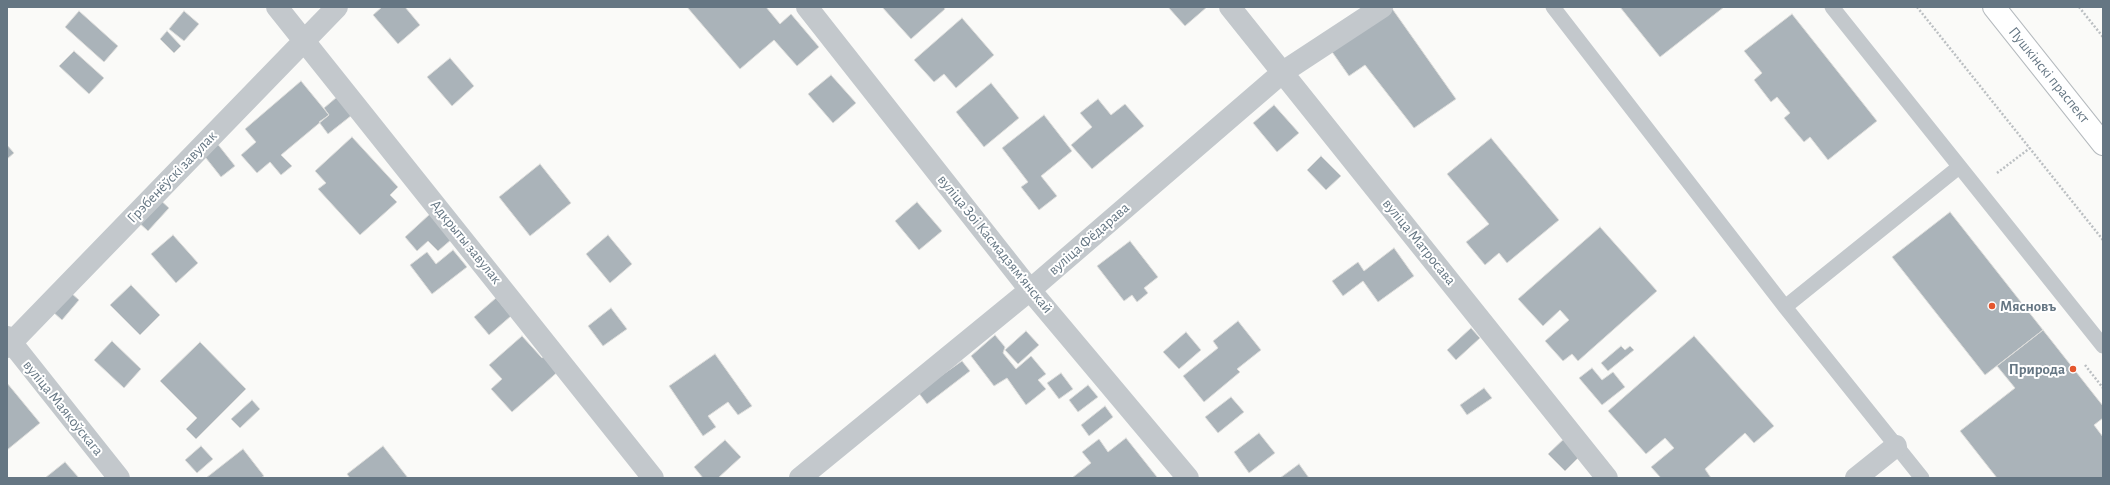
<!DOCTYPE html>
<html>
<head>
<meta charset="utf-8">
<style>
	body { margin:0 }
	#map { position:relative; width:2110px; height:485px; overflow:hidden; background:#fafaf8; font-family:"Alegreya Sans",sans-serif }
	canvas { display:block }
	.frame { position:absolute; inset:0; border:8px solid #657683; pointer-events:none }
</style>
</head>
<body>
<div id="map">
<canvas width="2110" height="485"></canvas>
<div class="frame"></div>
</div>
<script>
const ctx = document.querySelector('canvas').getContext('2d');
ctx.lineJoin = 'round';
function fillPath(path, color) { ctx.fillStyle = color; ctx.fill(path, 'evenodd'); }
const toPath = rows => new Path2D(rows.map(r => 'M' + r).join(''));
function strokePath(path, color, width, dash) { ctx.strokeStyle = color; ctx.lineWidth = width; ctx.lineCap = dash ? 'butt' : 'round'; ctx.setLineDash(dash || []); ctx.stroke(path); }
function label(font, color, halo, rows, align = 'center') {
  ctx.font = font + ' "Alegreya Sans",sans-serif'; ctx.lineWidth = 4; ctx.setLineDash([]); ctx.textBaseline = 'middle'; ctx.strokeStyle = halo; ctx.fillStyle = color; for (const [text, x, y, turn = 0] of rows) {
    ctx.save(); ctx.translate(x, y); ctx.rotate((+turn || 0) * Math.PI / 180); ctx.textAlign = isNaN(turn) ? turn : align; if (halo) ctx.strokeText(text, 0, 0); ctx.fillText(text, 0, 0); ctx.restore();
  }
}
const building = toPath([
	[382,7,405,7,420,25,398,44,373,15,382,7],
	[687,7,766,7,780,24,791,14,819,47,797,66,774,40,740,69,687,7],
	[882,7,944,7,945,9,911,39,882,7],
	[1168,7,1207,7,1185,26,1168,7],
	[1391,7,1456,99,1414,128,1365,65,1349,76,1330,49,1391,7],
	[1620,7,1724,7,1660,57,1620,7],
	[79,11,118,46,104,62,65,27,79,11],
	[184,11,199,24,184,41,169,29,184,11],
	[1792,14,1877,121,1828,160,1810,137,1804,142,1784,118,1790,113,1777,97,1771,102,1754,80,1762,73,1744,51,1792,14],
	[962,18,994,55,956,88,944,74,934,82,914,60,962,18],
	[167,31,181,46,174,53,160,39,167,31],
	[74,51,104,78,89,94,59,66,74,51],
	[450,58,474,86,452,106,427,77,450,58],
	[831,75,856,103,833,123,808,94,831,75],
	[301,81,329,115,281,155,292,166,281,175,270,162,257,173,241,155,256,142,245,129,301,81],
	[991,83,1019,118,984,147,956,112,991,83],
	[337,97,352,115,328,134,319,122,329,115,324,108,337,97],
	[1098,99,1111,115,1125,104,1144,126,1092,169,1071,145,1092,127,1080,113,1098,99],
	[1274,105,1299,133,1277,152,1253,123,1274,105],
	[1044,115,1072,151,1041,176,1057,196,1039,210,1021,187,1028,182,1002,148,1044,115],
	[352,137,398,187,390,195,397,202,360,235,318,189,326,183,315,171,352,137],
	[1491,138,1559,220,1507,263,1499,253,1485,265,1466,242,1489,224,1447,174,1491,138],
	[216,142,235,166,221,177,202,153,216,142],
	[7,145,14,153,7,159,7,145],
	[1321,156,1341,176,1326,190,1307,170,1321,156],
	[540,164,571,203,530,236,499,197,540,164],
	[157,197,169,208,148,231,136,220,157,197],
	[917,202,942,231,919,250,895,221,917,202],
	[1950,212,2043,330,1985,375,1892,257,1950,212],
	[430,214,452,239,438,251,428,241,417,251,405,237,430,214],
	[1600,227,1657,291,1578,361,1572,354,1563,361,1545,341,1569,320,1560,310,1543,326,1518,299,1600,227],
	[173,235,198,263,176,283,151,254,173,235],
	[608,235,632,264,610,283,586,254,608,235],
	[1130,241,1158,277,1144,288,1148,293,1137,302,1132,295,1124,301,1097,266,1130,241],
	[1394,248,1414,276,1378,302,1363,281,1343,296,1332,281,1358,262,1364,271,1394,248],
	[453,250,467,267,432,294,410,265,427,252,436,264,453,250],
	[131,285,160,315,140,335,110,305,131,285],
	[70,292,79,300,62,320,53,312,70,292],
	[496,298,511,316,489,335,474,317,496,298],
	[611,308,627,329,603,346,588,326,611,308],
	[1238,321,1261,350,1237,369,1240,372,1204,402,1183,376,1218,348,1213,341,1238,321],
	[1471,328,1480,338,1456,360,1447,350,1471,328],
	[2043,330,2103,406,2103,418,2094,425,2103,437,2103,478,1997,478,1960,431,2015,388,1997,366,2043,330],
	[1026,331,1039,345,1018,364,1005,350,1026,331],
	[1186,332,1201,350,1179,369,1163,352,1186,332],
	[995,335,1005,347,1003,353,1016,369,1031,356,1046,374,1038,380,1046,389,1026,405,1007,378,994,386,971,356,995,335],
	[522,336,542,358,547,354,561,369,512,412,491,389,502,379,489,365,522,336],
	[1694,336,1774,426,1754,443,1745,433,1705,469,1711,478,1661,478,1651,467,1674,448,1665,438,1646,454,1608,411,1694,336],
	[112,341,141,369,124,388,94,360,112,341],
	[200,342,246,389,196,439,186,429,197,418,160,381,200,342],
	[1621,346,1625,350,1630,346,1634,350,1608,371,1601,363,1621,346],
	[715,354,752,406,738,415,728,402,708,416,716,427,703,436,669,386,715,354],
	[962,361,970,371,927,404,918,392,962,361],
	[1592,368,1602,380,1613,372,1625,387,1602,405,1579,378,1592,368],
	[1061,373,1073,389,1059,399,1047,383,1061,373],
	[7,383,40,423,7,450,7,383],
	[1088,385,1098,397,1078,412,1069,400,1088,385],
	[1484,388,1492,398,1467,415,1460,405,1484,388],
	[1231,397,1244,412,1218,433,1205,417,1231,397],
	[252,400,260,409,240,428,231,419,252,400],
	[1105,406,1113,417,1089,436,1081,425,1105,406],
	[1259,433,1275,453,1249,473,1234,452,1259,433],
	[1568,435,1584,452,1565,471,1548,454,1568,435],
	[1126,438,1157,477,1155,478,1072,478,1091,463,1082,452,1099,439,1108,452,1126,438],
	[725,440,741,457,718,478,703,478,694,467,725,440],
	[201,446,213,459,197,473,185,460,201,446],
	[383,446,408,478,350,478,347,474,383,446],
	[243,449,264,476,261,478,206,478,243,449],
	[65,462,79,478,45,478,65,462],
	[1299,464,1309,478,1280,478,1299,464]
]);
fillPath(building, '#aab3b9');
strokePath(building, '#dcdcda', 1);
const primary = toPath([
	[1994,7,2103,144]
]);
strokePath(primary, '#b5babe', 24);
strokePath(toPath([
	[1917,7,2103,240],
	[2079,7,2103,37],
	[1997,173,2030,148],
	[2085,365,2103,388]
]), '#bbbfc2', 2.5, [2, 2]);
strokePath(toPath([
	[1553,7,1785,307,1922,478],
	[1832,7,2103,346],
	[1785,307,1959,167]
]), '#c3c8cc', 15);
strokePath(toPath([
	[277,7,653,478],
	[807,7,1030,290,1188,478],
	[1230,7,1607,478],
	[7,337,119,478],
	[7,347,337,7],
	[800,478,1030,290,1283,72,1382,7],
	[1856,478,1896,446]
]), '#c3c8cc', 22);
strokePath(primary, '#fff', 22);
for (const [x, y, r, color] of [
	[1992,306,4,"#e4572e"],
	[2073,369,4,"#e4572e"]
]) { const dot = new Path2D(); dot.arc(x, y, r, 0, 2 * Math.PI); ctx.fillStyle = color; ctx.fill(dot); strokePath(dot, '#fff', 1.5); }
label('15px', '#657683', '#fff', [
	["Пушкінскі праспект",2049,75,51],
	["Грэбенёўскі завулак",172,177,-46],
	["вуліца Фёдарава",1089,239,-41],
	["Адкрыты завулак",466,242,51],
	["вуліца Матросава",1419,242,51],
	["вуліца Зоі Касмадзямʼянскай",995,244,51],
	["вуліца Маякоўскага",63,408,51]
]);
label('bold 15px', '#657683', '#fff', [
	["Мясновъ",2000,306],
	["Природа",2065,369,"right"]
], 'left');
</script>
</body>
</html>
